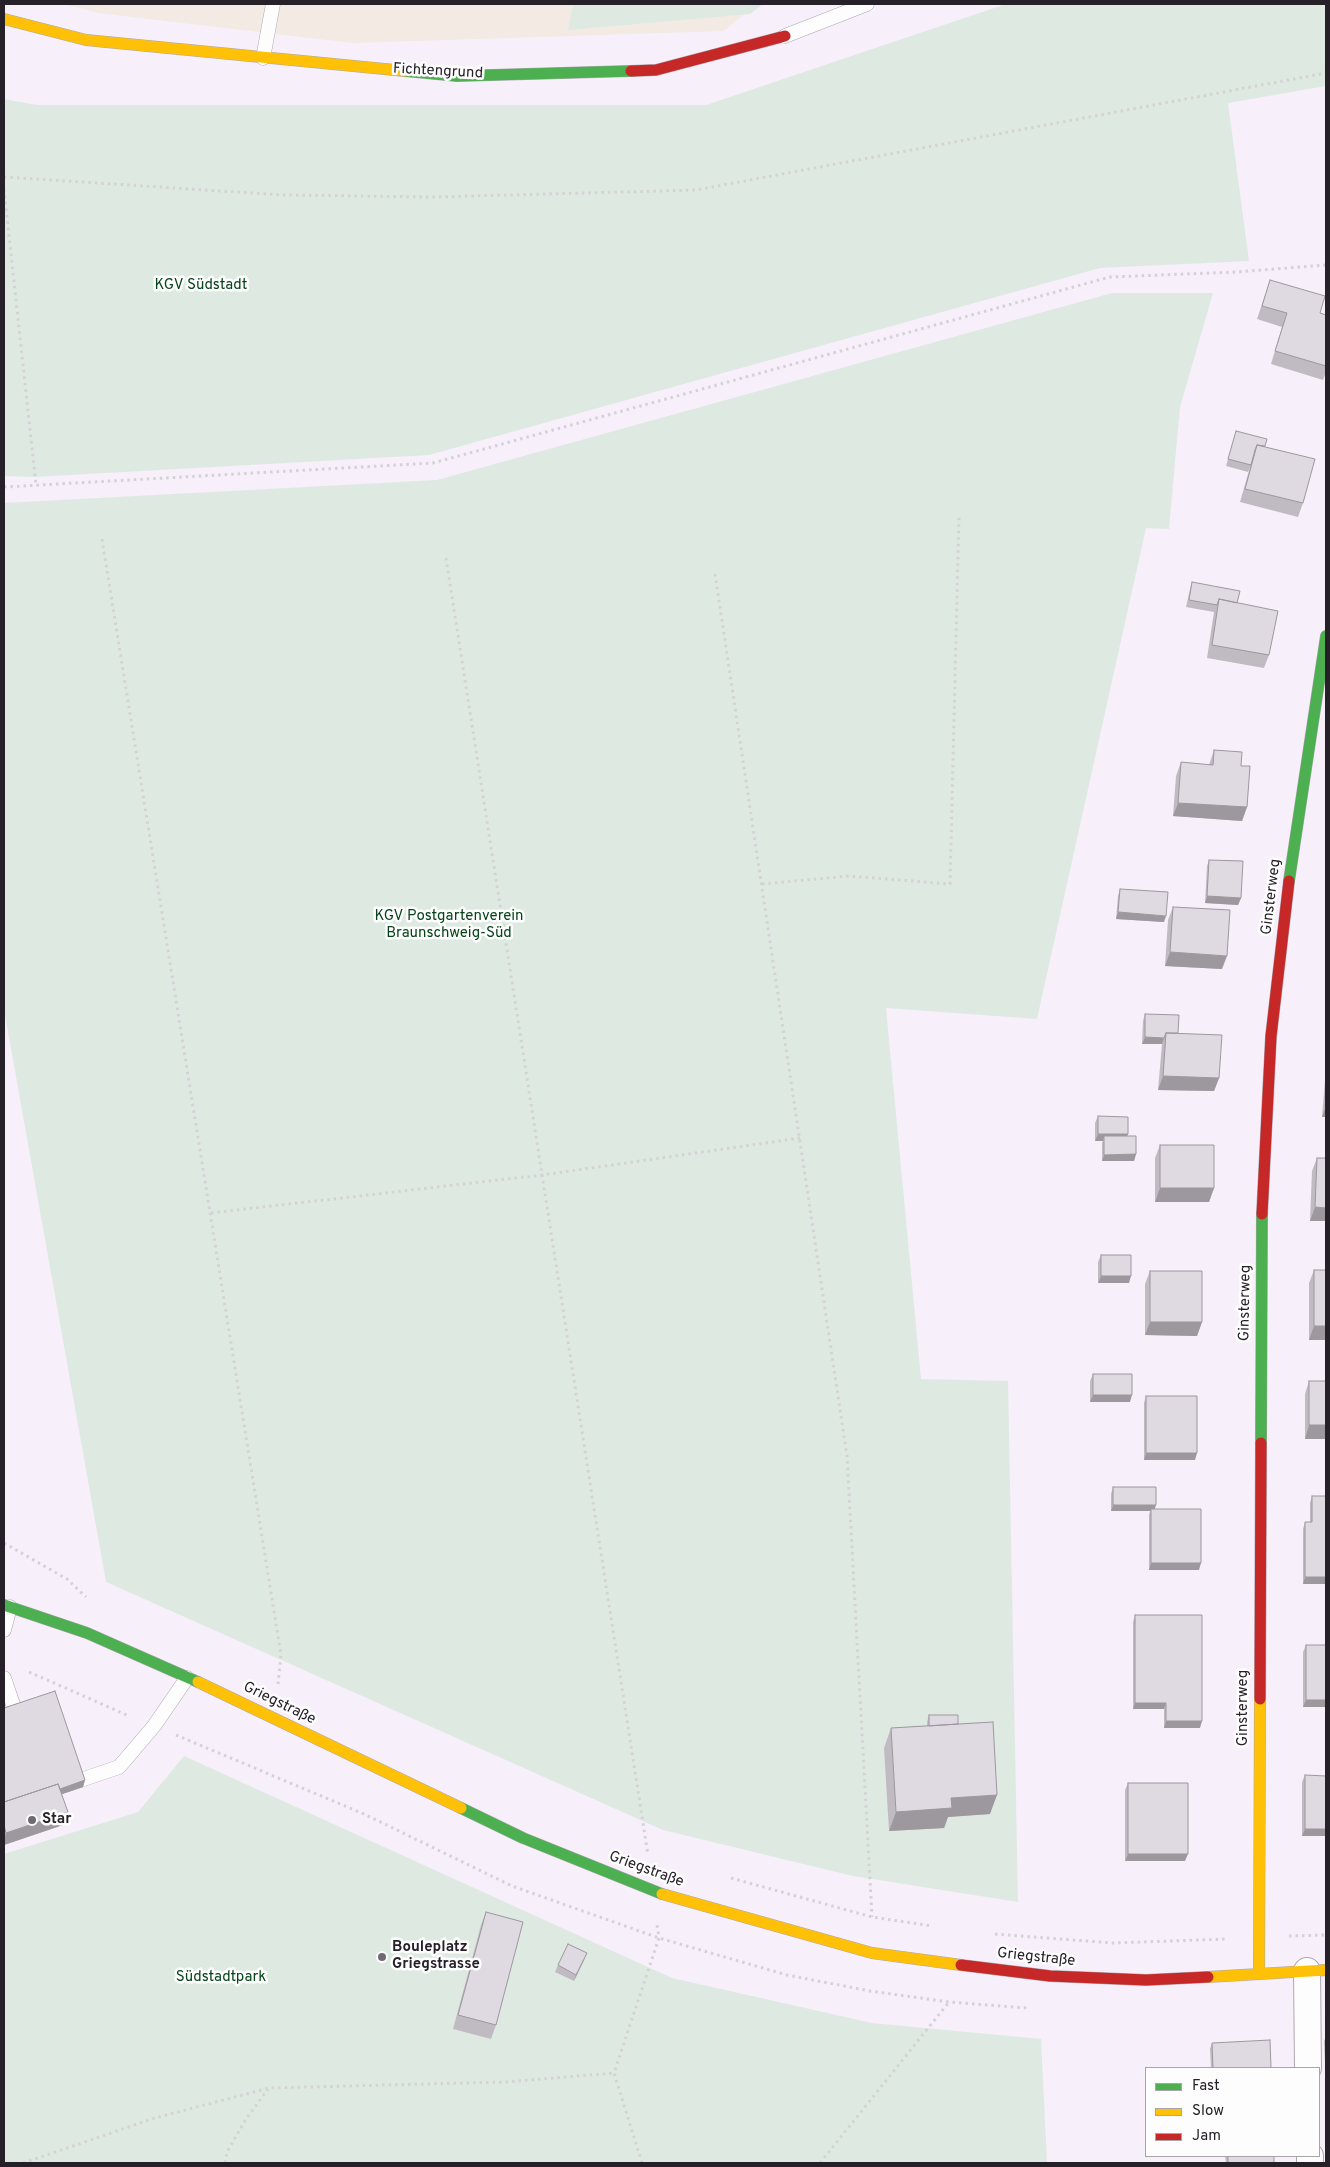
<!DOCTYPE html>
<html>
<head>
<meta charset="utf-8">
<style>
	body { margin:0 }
	#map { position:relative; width:1330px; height:2167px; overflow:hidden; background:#f7effa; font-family:Overpass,sans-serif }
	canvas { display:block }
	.frame { position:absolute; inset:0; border:5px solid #262128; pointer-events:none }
	.legend { position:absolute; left:1145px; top:2067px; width:175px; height:90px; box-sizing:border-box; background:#fdfdfd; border:1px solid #a7a5a8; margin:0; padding:6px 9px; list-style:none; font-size:15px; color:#262128 }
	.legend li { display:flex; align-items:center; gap:10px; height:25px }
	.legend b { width:25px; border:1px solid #a7a5a8 }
</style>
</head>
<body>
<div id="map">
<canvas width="1330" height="2167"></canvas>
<div class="frame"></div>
<ul class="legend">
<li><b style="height:6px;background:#4caf50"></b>Fast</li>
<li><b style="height:6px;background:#ffc107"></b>Slow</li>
<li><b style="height:6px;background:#c62828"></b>Jam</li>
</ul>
</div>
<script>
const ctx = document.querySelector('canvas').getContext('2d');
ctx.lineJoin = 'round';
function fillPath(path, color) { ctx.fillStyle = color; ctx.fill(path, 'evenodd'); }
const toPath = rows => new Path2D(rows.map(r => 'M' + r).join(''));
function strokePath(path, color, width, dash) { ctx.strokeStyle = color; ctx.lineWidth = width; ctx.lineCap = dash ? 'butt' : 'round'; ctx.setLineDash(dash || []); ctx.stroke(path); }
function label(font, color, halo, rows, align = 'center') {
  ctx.font = font + ' Overpass,sans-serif'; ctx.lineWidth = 5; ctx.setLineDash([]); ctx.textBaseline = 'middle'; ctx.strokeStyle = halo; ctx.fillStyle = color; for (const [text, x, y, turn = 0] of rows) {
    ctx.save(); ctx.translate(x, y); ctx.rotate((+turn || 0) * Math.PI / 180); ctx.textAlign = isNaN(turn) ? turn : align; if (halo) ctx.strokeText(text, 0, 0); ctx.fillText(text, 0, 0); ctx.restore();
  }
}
fillPath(toPath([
	[63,4,757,4,724,31,353,43,98,13]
]), '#f3eae3');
fillPath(toPath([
	[573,4,763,4,750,14,568,30],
	[1006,4,1326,4,1326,86,1228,103,1249,261,1100,268,429,455,34,477,4,476,4,99,37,105,706,105],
	[1112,293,1213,293,1180,407,1169,529,1146,528,1037,1019,886,1008,921,1379,1008,1381,1018,1902,853,1876,663,1830,106,1582,4,1009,4,503,437,480],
	[184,1756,672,1978,872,2023,1041,2039,1047,2163,4,2163,4,1854,138,1812]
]), '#deeae1');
const lane = toPath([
	[785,36,867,4],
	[263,58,273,4],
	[4,1630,10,1607],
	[4,1678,19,1722],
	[69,1784,119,1767,154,1726,187,1678]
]);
const street = toPath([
	[1307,1971,1308,2068],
	[1310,2156,1310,2163]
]);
const fast = toPath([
	[405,71,457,76,631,71],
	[1289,881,1326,636],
	[1261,1443,1262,1214],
	[4,1605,87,1633,198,1682],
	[461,1808,523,1838,662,1894]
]);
const slow = toPath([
	[4,19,86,40,405,71],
	[198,1682,461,1808],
	[662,1894,872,1953,961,1965],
	[1259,1974,1260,1699],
	[1208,1977,1326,1970]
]);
const jam = toPath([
	[631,71,656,70,785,36],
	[1262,1214,1271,1036,1289,881],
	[1260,1699,1261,1443],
	[961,1965,1050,1976,1146,1980,1208,1977]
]);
strokePath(lane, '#ada8b0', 15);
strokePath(street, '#ada8b0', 28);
strokePath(fast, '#ada8b0', 12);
strokePath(slow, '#ada8b0', 12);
strokePath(jam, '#ada8b0', 12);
strokePath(toPath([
	[4,177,283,195,434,197,696,190,1326,73],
	[4,189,36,485],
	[4,487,433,463,1110,277,1236,272,1326,265],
	[102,539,281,1655,278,1684],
	[446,558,648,1855],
	[715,574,847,1456,872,1917],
	[762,884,849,876,950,884,959,515],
	[211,1213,542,1175,800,1138],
	[4,1543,67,1579,86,1597],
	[29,1672,129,1716],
	[176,1735,364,1814,512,1886,659,1938,787,1975,870,1991,949,2002,1028,2008],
	[731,1878,872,1917,932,1926],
	[995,1934,1113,1943,1228,1939],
	[1289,1936,1326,1935],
	[23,2163,155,2118,269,2088,505,2082,614,2073],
	[225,2163,227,2152,246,2119,268,2089],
	[642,2163,614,2073,659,1938,657,1925],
	[820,2163,949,2002]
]), '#d4d2d6', 3, [2.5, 4]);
strokePath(lane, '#fefdfe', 14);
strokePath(street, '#fefdfe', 26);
strokePath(fast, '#4caf50', 11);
strokePath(slow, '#ffc107', 11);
strokePath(jam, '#c62828', 11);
fillPath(toPath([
	[1270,280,1320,313,1326,315,1326,372,1323,380,1271,364,1282,327,1257,319],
	[1236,431,1265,446,1303,503,1298,517,1240,502,1250,467,1248,472,1226,466],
	[1192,582,1237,603,1269,655,1264,668,1207,658,1214,612,1186,607,1190,589],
	[1214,750,1241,766,1247,807,1242,821,1173,816,1176,776,1181,762,1209,765],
	[1209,860,1241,898,1238,905,1205,903,1207,866],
	[1120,889,1164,922,1116,919,1118,896],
	[1173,907,1222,969,1165,966,1168,920],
	[1145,1014,1178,1033,1219,1078,1214,1091,1158,1090,1162,1044,1142,1044,1143,1021],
	[1326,1068,1326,1117,1322,1117],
	[1098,1116,1128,1134,1127,1136,1136,1154,1134,1161,1102,1161,1102,1143,1103,1141,1095,1141,1095,1123],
	[1160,1145,1214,1188,1209,1202,1155,1202,1155,1158],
	[1317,1158,1326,1158,1326,1221,1310,1221,1312,1171],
	[1101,1255,1129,1283,1098,1283,1098,1262],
	[1314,1270,1326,1340,1309,1340,1309,1283],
	[1150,1271,1202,1322,1197,1336,1145,1335,1145,1284],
	[1093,1374,1130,1402,1090,1402,1090,1381],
	[1309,1381,1326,1439,1305,1439,1305,1394],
	[1146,1396,1195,1460,1144,1460,1144,1403],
	[1113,1487,1155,1509,1199,1570,1149,1570,1149,1515,1150,1511,1111,1511,1111,1494],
	[1312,1496,1326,1584,1303,1584,1303,1529,1305,1522,1310,1522,1310,1503],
	[1135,1615,1200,1728,1164,1728,1164,1709,1133,1709,1133,1622],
	[1306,1645,1326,1707,1303,1707,1303,1652],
	[4,1708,85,1780,83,1787,62,1794,63,1825,4,1845],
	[929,1715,958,1724,990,1814,948,1817,944,1828,889,1831,884,1748,891,1728,927,1726,927,1722],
	[1305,1775,1326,1836,1302,1836,1302,1782],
	[1128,1783,1185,1861,1125,1861,1125,1790],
	[486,1912,496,2025,491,2039,453,2029,481,1925],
	[584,1960,574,1981,555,1972,558,1965],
	[1326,2036,1326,2086,1324,2041],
	[1212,2043,1271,2068,1211,2068,1210,2049],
	[1225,2156,1274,2156,1274,2163,1226,2163]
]), '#c0bbc2');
fillPath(toPath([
	[1178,803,1247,807,1242,821,1173,816],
	[1207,896,1241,898,1238,905,1205,903],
	[1118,912,1166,916,1164,922,1116,919],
	[1170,952,1227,956,1222,969,1165,966],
	[1145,1037,1164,1038,1162,1044,1142,1044],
	[1163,1076,1219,1078,1214,1091,1158,1090],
	[1326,1106,1326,1117,1322,1117],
	[1098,1134,1128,1134,1125,1141,1104,1136,1103,1141,1095,1141],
	[1136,1154,1134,1161,1102,1161,1104,1155],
	[1160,1188,1214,1188,1209,1202,1155,1202],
	[1315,1207,1326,1208,1326,1221,1310,1221],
	[1101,1276,1131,1276,1129,1283,1098,1283],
	[1150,1322,1202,1322,1197,1336,1145,1335],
	[1314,1326,1326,1326,1326,1340,1309,1340],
	[1093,1395,1132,1395,1130,1402,1090,1402],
	[1309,1425,1326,1425,1326,1439,1305,1439],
	[1146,1453,1197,1453,1195,1460,1144,1460],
	[1113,1505,1156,1505,1154,1511,1151,1509,1150,1511,1111,1511],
	[1151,1563,1201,1563,1199,1570,1149,1570],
	[1305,1577,1326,1577,1326,1584,1303,1584],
	[1306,1700,1326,1700,1326,1707,1303,1707],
	[1135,1703,1166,1703,1164,1709,1133,1709],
	[1166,1721,1202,1721,1200,1728,1164,1728],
	[85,1780,83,1787,4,1814,4,1808],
	[997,1795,990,1814,948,1817,944,1828,889,1831,896,1812,951,1798],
	[68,1812,63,1825,4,1845,4,1840,6,1833],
	[1305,1829,1326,1829,1326,1836,1302,1836],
	[1128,1854,1188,1854,1185,1861,1125,1861],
	[587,1953,584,1960,574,1981,576,1975]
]), '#9c989e');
const building = toPath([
	[1270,280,1325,296,1320,313,1326,315,1326,366,1275,351,1287,313,1262,306,1270,280],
	[1236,431,1267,439,1265,446,1257,445,1255,450,1251,465,1228,459,1236,431],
	[1257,445,1315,459,1303,503,1245,489,1257,445],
	[1192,582,1240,591,1237,603,1219,599,1217,605,1189,600,1192,582],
	[1219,599,1278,611,1269,655,1212,645,1219,599],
	[1214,750,1242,752,1241,766,1250,766,1247,807,1178,803,1181,762,1213,765,1214,750],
	[1209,860,1243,861,1241,898,1207,896,1209,860],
	[1120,889,1168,892,1166,916,1118,912,1120,889],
	[1173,907,1230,910,1227,956,1170,952,1173,907],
	[1145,1014,1179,1015,1178,1033,1166,1033,1164,1038,1145,1037,1145,1014],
	[1166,1033,1222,1035,1219,1078,1163,1076,1166,1033],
	[1098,1116,1128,1117,1128,1134,1098,1134,1098,1116],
	[1104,1136,1136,1136,1136,1154,1104,1155,1104,1136],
	[1160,1145,1214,1145,1214,1188,1160,1188,1160,1145],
	[1317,1158,1326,1158,1326,1208,1315,1207,1317,1158],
	[1101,1255,1131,1255,1131,1276,1101,1276,1101,1255],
	[1314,1270,1326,1270,1326,1326,1314,1326,1314,1270],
	[1150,1271,1202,1271,1202,1322,1150,1322,1150,1271],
	[1093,1374,1132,1374,1132,1395,1093,1395,1093,1374],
	[1309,1381,1326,1381,1326,1425,1309,1425,1309,1381],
	[1146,1396,1197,1396,1197,1453,1146,1453,1146,1396],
	[1113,1487,1156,1487,1156,1505,1113,1505,1113,1487],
	[1312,1496,1326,1496,1326,1577,1305,1577,1305,1522,1312,1522,1312,1496],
	[1151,1509,1201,1509,1201,1563,1151,1563,1151,1509],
	[1135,1615,1202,1615,1202,1721,1166,1721,1166,1703,1135,1703,1135,1615],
	[1306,1645,1326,1645,1326,1700,1306,1700,1306,1645],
	[55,1691,85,1780,60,1789,58,1784,4,1802,4,1708,55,1691],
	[929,1715,958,1715,958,1724,929,1726,929,1715],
	[993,1722,997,1795,951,1798,952,1808,896,1812,891,1728,993,1722],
	[1305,1775,1326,1776,1326,1829,1305,1829,1305,1775],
	[1128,1783,1188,1783,1188,1854,1128,1854,1128,1783],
	[58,1784,68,1812,6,1833,4,1825,4,1802,58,1784],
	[486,1912,523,1922,496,2025,458,2015,486,1912],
	[568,1944,587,1953,576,1975,558,1965,568,1944],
	[1270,2040,1271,2068,1213,2068,1212,2043,1270,2040],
	[1228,2156,1274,2156,1274,2163,1228,2163,1228,2156]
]);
fillPath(building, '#dfd9e1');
strokePath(building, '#9c989e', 1);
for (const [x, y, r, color] of [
	[32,1820,5,"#6f6972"],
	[382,1957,5,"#6f6972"]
]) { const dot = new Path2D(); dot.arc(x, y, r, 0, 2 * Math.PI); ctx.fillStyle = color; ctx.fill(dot); strokePath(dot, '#fdfdfd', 2); }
label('15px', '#262128', '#fdfdfd', [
	["Fichtengrund",438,72,3],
	["Ginsterweg",1272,897,-83],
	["Ginsterweg",1246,1303,-89],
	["Griegstraße",279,1704,26],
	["Ginsterweg",1244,1708,-90],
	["Griegstraße",646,1870,20],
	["Griegstraße",1036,1958,6]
]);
label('15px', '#054419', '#fdfdfd', [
	["KGV Südstadt",201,286],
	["KGV Postgartenverein",449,917],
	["Braunschweig-Süd",449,934],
	["Südstadtpark",221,1978]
]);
label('bold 15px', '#262128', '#fdfdfd', [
	["Star",42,1820],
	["Bouleplatz",392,1948],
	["Griegstrasse",392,1965]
], 'left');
</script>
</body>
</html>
